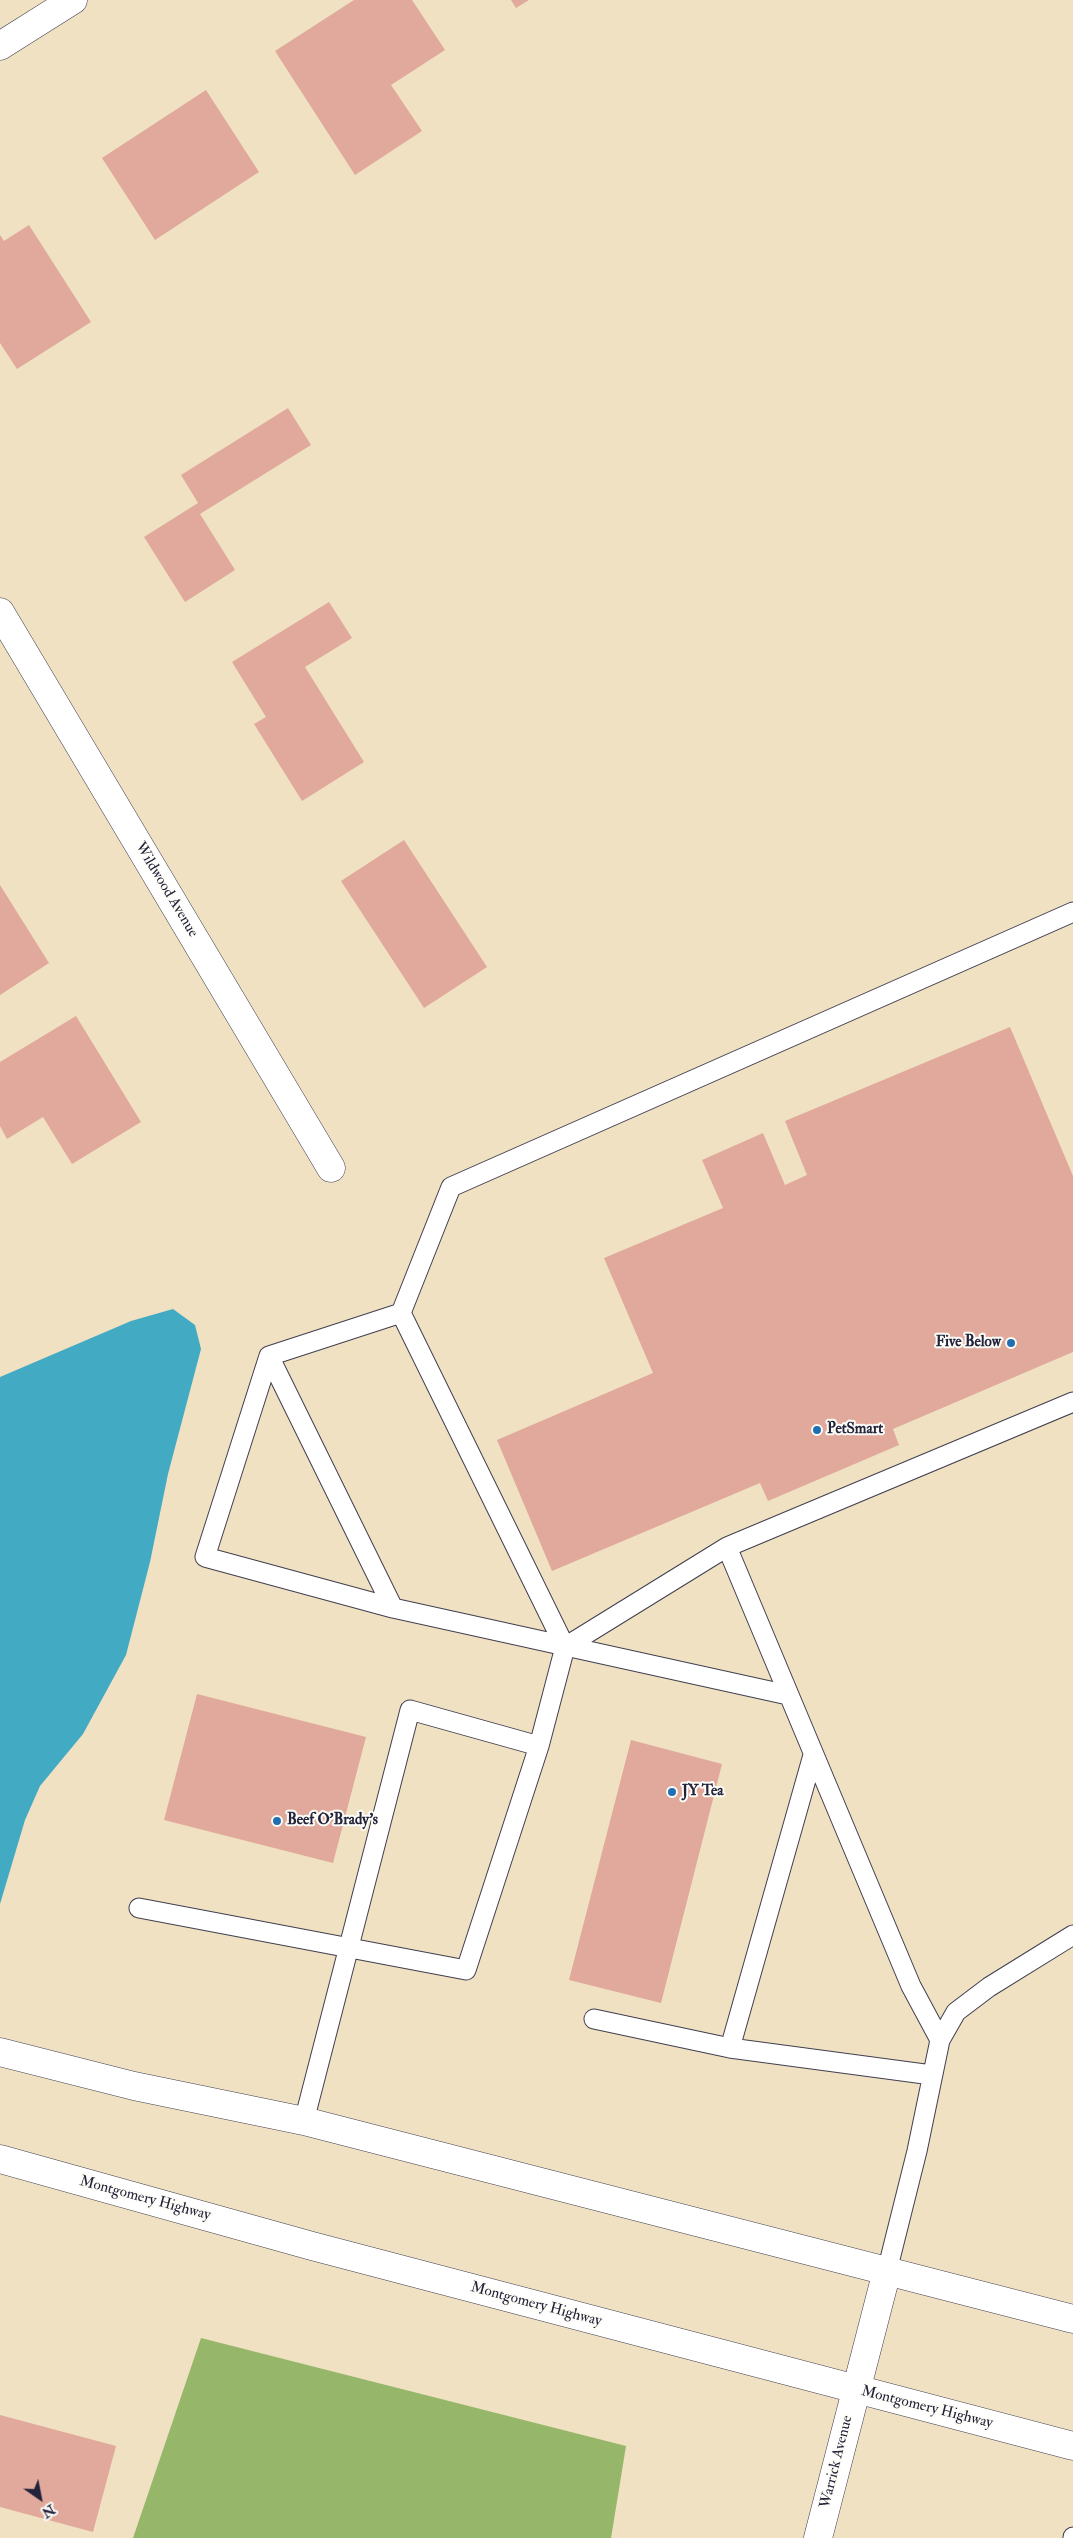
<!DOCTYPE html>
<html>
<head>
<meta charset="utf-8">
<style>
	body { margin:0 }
	#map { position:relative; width:1073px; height:2538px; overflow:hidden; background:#efe1c2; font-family:"IM FELL Double Pica",serif }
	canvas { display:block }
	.north { position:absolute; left:15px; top:2473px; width:50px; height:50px; -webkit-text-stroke:4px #fdfcf7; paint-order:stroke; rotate:147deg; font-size:14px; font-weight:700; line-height:20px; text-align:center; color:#22223b }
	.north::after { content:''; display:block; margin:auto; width:18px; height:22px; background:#22223b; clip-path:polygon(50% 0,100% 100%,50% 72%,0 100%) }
</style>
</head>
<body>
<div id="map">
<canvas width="1073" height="2538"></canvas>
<div class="north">N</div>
</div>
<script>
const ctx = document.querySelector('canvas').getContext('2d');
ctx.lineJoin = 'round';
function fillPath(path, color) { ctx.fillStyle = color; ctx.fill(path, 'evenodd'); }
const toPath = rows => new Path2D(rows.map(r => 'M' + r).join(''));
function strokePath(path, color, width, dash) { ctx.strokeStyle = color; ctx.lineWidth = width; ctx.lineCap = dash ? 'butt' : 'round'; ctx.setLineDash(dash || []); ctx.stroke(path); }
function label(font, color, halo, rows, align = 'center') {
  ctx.font = font + ' "IM FELL Double Pica",serif'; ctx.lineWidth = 4; ctx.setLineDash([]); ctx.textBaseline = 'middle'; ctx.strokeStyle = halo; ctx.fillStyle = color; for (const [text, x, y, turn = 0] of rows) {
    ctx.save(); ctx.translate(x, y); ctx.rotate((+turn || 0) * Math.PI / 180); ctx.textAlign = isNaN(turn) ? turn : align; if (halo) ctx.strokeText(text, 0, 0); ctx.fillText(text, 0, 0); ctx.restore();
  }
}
fillPath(toPath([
	[201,2338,626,2446,611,2538,133,2538]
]), '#96b66a');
fillPath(toPath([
	[173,1309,195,1325,201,1349,168,1474,150,1562,126,1655,83,1734,40,1786,25,1820,0,1904,0,1377,131,1321]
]), '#43aac3');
fillPath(toPath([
	[354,0,412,0,445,50,391,85,422,131,355,175,275,51],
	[511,0,529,0,516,8],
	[206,90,259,172,155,240,102,158],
	[29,225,91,322,17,369,0,343,0,235,4,241],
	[288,408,311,445,200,514,235,570,185,602,144,537,198,503,181,475],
	[329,602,352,638,305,667,364,762,302,801,254,724,266,717,232,662],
	[404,840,487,967,424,1008,341,881],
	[0,885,49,963,0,995],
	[76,1016,141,1122,72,1164,43,1117,7,1139,0,1126,0,1062],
	[1010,1027,1073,1176,1073,1352,893,1429,899,1445,768,1501,760,1483,552,1571,497,1440,653,1373,604,1258,723,1208,702,1160,763,1133,785,1185,807,1175,785,1121],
	[197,1694,366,1737,333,1863,164,1820],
	[631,1740,722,1764,661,2003,569,1980],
	[0,2415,116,2446,93,2532,0,2507]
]), '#e1a99b');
const lane = toPath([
	[269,1356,401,1313],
	[393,1608,269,1356,205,1557,393,1608,788,1695],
	[565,1647,401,1313,451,1187,1073,912],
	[139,1908,466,1970,539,1746,565,1647,727,1547],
	[594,2019,730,2048,932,2075],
	[940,2040,956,2012,989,1987,1073,1935],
	[730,2048,813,1755],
	[304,2121,410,1710,539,1746],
	[887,2271,917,2151,940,2040,911,1986,727,1547,1073,1402],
	[1073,2538,1073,2537]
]);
const street = toPath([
	[0,46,73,0],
	[0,612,331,1168],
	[818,2538,887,2271]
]);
const primary = toPath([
	[0,2052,134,2086,304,2121,1073,2319],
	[0,2159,312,2246,1073,2446]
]);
strokePath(lane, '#413f4f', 21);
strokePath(street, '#413f4f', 29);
strokePath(primary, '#413f4f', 29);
strokePath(lane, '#fff', 19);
strokePath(street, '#fff', 28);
strokePath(primary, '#fff', 28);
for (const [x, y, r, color] of [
	[1011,1343,5,"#1f6fb2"],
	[817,1430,5,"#1f6fb2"],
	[672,1792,5,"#1f6fb2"],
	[277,1821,5,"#1f6fb2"]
]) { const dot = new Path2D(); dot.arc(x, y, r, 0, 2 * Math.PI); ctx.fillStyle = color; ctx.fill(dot); strokePath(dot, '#fdfcf7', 2); }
label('15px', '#22223b', '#fdfcf7', [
	["Wildwood Avenue",166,890,59],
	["Montgomery Highway",145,2199,15],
	["Montgomery Highway",536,2305,15],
	["Montgomery Highway",927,2408,14],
	["Warrick Avenue",837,2462,-76]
]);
label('bold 15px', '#22223b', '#fdfcf7', [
	["Five Below",1001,1343,"right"],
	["PetSmart",827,1430],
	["JY Tea",682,1792],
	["Beef O'Brady's",287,1821]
], 'left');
</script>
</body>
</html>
